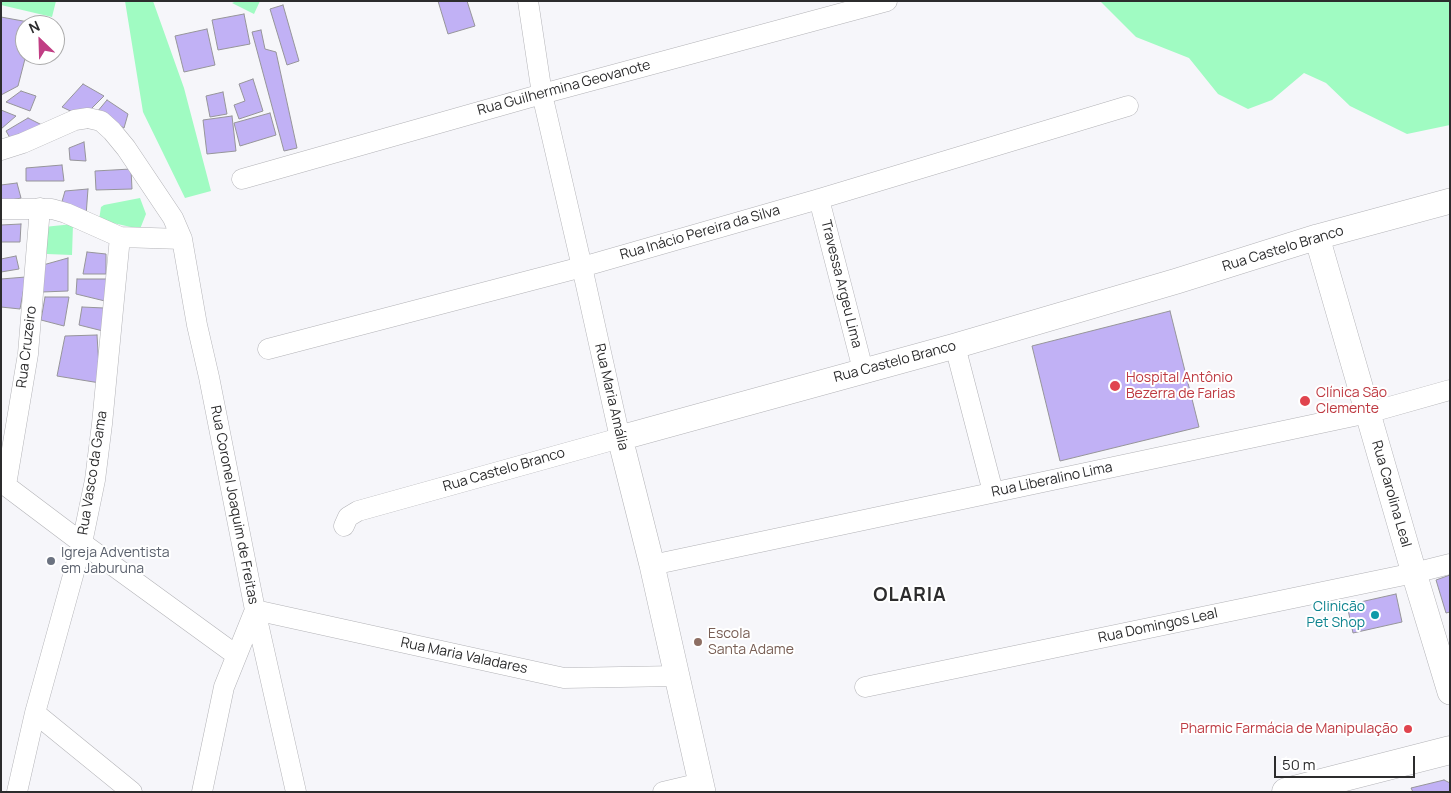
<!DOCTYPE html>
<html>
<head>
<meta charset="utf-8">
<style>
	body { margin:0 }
	#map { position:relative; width:1451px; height:793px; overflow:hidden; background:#f6f6fa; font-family:Manrope,sans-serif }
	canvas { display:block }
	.frame { position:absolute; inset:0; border:2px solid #2c2c2d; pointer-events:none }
	.north { position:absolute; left:15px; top:15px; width:50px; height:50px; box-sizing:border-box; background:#fff; border:1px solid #ababab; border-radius:50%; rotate:336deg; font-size:14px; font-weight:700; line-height:20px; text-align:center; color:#2c2c2d }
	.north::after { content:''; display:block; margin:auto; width:18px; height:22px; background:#c13e84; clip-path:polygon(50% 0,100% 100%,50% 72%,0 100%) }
	.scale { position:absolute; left:1274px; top:756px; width:141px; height:22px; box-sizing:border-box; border:2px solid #2c2c2d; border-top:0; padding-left:6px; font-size:15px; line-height:18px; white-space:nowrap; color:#2c2c2d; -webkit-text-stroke:4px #fff; paint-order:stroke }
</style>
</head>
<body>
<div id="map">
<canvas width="1451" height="793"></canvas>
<div class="frame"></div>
<div class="north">N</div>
<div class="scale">50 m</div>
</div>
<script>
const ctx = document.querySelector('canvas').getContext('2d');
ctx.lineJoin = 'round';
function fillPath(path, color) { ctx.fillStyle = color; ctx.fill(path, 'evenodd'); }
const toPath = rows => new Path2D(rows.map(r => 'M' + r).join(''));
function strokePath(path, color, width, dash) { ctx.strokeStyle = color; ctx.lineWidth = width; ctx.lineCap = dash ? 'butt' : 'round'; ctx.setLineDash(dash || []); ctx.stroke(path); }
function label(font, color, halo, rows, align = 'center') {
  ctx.font = font + ' Manrope,sans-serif'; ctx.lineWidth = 4; ctx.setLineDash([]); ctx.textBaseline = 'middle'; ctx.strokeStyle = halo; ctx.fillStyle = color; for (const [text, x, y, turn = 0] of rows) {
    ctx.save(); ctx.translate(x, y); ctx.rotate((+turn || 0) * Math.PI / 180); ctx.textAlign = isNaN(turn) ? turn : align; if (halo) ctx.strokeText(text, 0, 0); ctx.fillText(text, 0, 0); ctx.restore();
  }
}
fillPath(toPath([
	[1,1,56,1,52,17,1,5],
	[125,1,153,1,184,88,211,191,185,198,143,112],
	[237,1,260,1,254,14,232,3],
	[1100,1,1450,1,1450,125,1407,134,1350,106,1326,83,1304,73,1272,100,1248,109,1218,94,1189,58,1136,37],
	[140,198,146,214,140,229,99,220,101,207,104,205],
	[73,224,72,255,47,254,44,227]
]), '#a0fbc2');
const building = toPath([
	[438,1,467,1,475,26,448,34,438,1],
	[283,5,299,61,287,65,270,9,283,5],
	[244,14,250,44,218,50,212,20,244,14],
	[1,17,34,23,34,25,25,25,26,55,18,86,1,95,1,17],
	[207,29,215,65,184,72,175,36,207,29],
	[261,30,265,49,276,52,297,148,284,151,252,32,261,30],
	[253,79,263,111,239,119,234,105,245,101,239,84,253,79],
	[83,84,104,96,83,117,62,107,83,84],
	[21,91,36,96,30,111,6,102,21,91],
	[223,92,227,114,210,117,206,96,223,92],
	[107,100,128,114,124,128,97,112,107,100],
	[1,110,16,116,1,129,1,110],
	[270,113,276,135,240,146,234,123,270,113],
	[232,116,236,151,207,154,203,120,232,116],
	[28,118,46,127,14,145,6,131,28,118],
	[84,142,86,161,70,160,69,148,84,142],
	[62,165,64,181,26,181,26,168,62,165],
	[131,169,132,189,96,190,95,171,131,169],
	[17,183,21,198,1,202,1,185,17,183],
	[88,189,86,216,61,205,65,191,88,189],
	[21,224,20,242,1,242,1,225,21,224],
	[87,252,106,254,106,274,83,274,87,252],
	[16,256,19,269,1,272,1,259,16,256],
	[68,258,68,291,42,292,43,265,68,258],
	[26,277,20,309,1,307,1,279,26,277],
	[77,279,107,279,105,301,76,294,77,279],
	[45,297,69,297,64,326,41,320,45,297],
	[82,307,104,308,103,331,79,325,82,307],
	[1170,311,1199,427,1060,461,1032,346,1170,311],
	[97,335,100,383,57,376,65,336,97,335],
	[1450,575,1450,612,1446,613,1436,580,1450,575],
	[1396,594,1402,622,1353,633,1347,605,1396,594],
	[1444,780,1450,783,1450,792,1413,792,1411,788,1444,780]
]);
fillPath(building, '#c1b1f5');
strokePath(building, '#969599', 1);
const minor = toPath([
	[1,150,23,143,75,120,88,118,101,121,112,131,126,148,173,218,182,239,197,325,209,377,255,610,296,792],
	[242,179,542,94,887,1],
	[819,199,863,370],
	[1,209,52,209,66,213,120,237,182,239],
	[955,346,993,492],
	[268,349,582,267,819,199,1128,106],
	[1,482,82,543,236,655],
	[6,485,28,354,40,208],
	[344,526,348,517,358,511,620,438,582,267,542,94,528,1],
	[652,565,1368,413,1450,390],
	[865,687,1414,573,1450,564],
	[35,713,132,792],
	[17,792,35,713,82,543,95,480,102,424,120,237],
	[202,792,224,687,255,610,564,678,677,676],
	[663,792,701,783]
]);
const tertiary = toPath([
	[1317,237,1414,573,1450,692],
	[703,792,652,565,620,438,955,346,1177,281,1317,237,1450,201]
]);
const secondary = toPath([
	[1286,792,1450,750]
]);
strokePath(minor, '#b3b3b7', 21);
strokePath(tertiary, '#b3b3b7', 26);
strokePath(secondary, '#b3b3b7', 29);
strokePath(minor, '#fff', 20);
strokePath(tertiary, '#fff', 25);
strokePath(secondary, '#fff', 28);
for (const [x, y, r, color] of [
	[1115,386,6,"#e0444e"],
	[1305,401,6,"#e0444e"],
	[51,561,5,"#6b7280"],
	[1375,615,5,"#0f9aa8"],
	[698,642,5,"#8d6e63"],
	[1408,729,5,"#e0444e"]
]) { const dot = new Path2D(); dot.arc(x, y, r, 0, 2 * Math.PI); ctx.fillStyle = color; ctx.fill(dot); strokePath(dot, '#fff', 2); }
label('14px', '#2c2c2d', '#fff', [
	["Rua Guilhermina Geovanote",564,88,-15],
	["Rua Inácio Pereira da Silva",700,233,-16],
	["Rua Castelo Branco",1283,249,-17],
	["Travessa Argeu Lima",841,284,76],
	["Rua Cruzeiro",27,347,-83],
	["Rua Castelo Branco",895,362,-15],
	["Rua Maria Amália",611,397,77],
	["Rua Castelo Branco",504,470,-16],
	["Rua Vasco da Gama",93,473,-81],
	["Rua Liberalino Lima",1052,480,-12],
	["Rua Carolina Leal",1391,494,74],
	["Rua Coronel Joaquim de Freitas",234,505,79],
	["Rua Domingos Leal",1158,626,-12],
	["Rua Maria Valadares",464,656,12]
]);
label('14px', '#be3a42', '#fff', [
	["Hospital Antônio",1126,378],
	["Bezerra de Farias",1126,394],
	["Clínica São",1316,393],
	["Clemente",1316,409],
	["Pharmic Farmácia de Manipulação",1398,729,"right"]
], 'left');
label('14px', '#5b616d', '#fff', [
	["Igreja Adventista",61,553],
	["em Jaburuna",61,569]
], 'left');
label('14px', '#0d838f', '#fff', [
	["Clinicão",1365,607],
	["Pet Shop",1365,623]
], 'right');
label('14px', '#785e54', '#fff', [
	["Escola",708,634],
	["Santa Adame",708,650]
], 'left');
ctx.letterSpacing = '1px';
label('bold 19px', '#2c2c2d', '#fff', [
	["OLARIA",910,596]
]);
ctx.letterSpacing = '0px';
</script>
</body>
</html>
